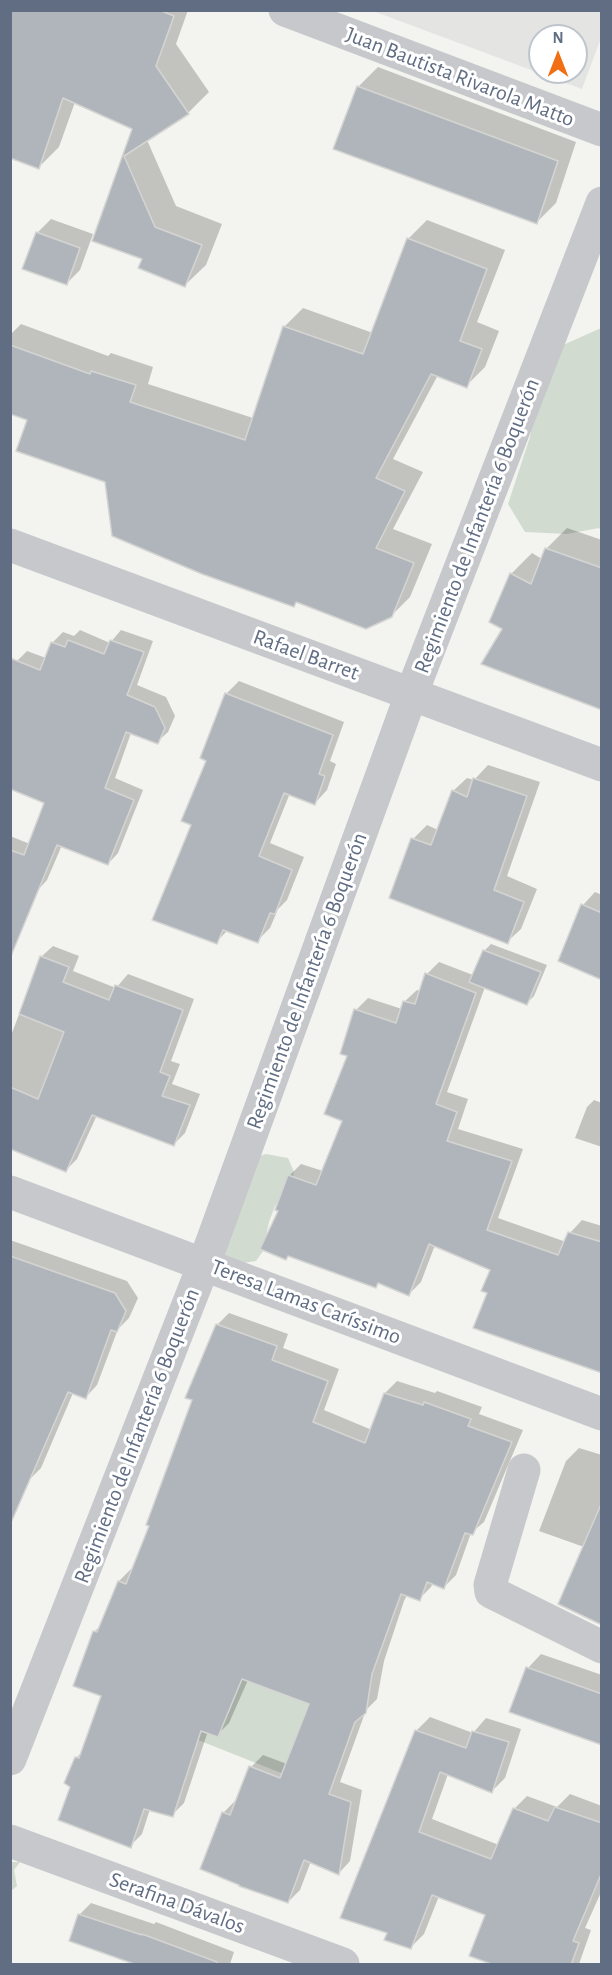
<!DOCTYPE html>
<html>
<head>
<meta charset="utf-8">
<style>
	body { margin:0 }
	#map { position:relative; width:612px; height:1975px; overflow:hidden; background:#f3f4ef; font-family:"Alegreya Sans",sans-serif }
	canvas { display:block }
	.frame { position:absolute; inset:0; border:12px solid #606d83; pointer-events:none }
	.north { position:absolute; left:528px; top:24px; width:60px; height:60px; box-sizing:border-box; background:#fff; border:2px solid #bfc5cd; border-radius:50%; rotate:0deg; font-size:16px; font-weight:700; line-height:24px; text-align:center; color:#606d83 }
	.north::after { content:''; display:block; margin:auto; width:21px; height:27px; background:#f16e12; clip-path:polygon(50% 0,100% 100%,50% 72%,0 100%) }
</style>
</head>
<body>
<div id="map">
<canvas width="612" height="1975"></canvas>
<div class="frame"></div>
<div class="north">N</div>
</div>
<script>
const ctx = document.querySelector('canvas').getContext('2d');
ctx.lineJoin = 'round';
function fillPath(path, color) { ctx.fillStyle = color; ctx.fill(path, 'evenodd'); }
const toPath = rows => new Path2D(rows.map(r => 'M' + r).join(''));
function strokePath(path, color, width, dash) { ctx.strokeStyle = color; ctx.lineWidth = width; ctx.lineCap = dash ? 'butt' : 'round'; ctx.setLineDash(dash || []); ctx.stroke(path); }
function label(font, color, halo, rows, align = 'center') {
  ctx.font = font + ' "Alegreya Sans",sans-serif'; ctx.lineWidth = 6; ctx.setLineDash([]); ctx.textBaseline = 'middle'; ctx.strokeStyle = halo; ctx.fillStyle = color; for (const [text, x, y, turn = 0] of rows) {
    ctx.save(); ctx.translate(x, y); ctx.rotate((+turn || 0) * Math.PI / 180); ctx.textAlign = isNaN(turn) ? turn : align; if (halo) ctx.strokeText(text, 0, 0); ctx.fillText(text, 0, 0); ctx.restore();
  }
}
fillPath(toPath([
	[373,11,601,11,601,38,582,89],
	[540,36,576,36,576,72,540,72]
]), '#e4e4e3');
fillPath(toPath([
	[601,328,601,531,599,528,567,534,525,532,508,504,530,437,543,354],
	[266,1154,288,1158,294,1172,291,1187,275,1206,269,1222,263,1251,256,1261,236,1264,218,1264,241,1162],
	[230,1642,327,1685,286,1775,188,1736],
	[11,1862,20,1862,14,1870,17,1886,11,1891]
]), '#d2dbd0');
fillPath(toPath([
	[10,10,188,10,176,44,209,92,188,113,147,140,176,206,222,224,206,265,185,285,144,258,94,241,134,128,75,102,59,147,38,168],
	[378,67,576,142,556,203,537,222,334,148,359,86],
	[51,219,93,234,80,270,66,284,37,233],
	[427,220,505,250,477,322,499,331,485,367,466,386,438,375,393,459,423,472,393,529,432,544,410,597,391,616,298,601,293,605,106,481,29,419,10,413,10,335,21,324,108,356,111,353,153,367,148,384,253,418,284,327,303,308,373,333,408,239],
	[567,528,602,540,602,708,504,629,491,621,511,574,532,553,542,559,546,549],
	[80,630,110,643,121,630,153,641,137,685,166,697,175,716,168,732,157,742,131,733,115,778,143,790,118,853,108,864,62,845,47,880,37,891,10,881,10,836,30,844,46,802,17,661,27,651,46,658,52,643,63,632,74,636],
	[239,681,344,722,330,761,336,764,327,790,315,803,290,793,270,843,304,857,287,900,278,909,270,928,257,941,228,930,216,942,193,825,226,694],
	[488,765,540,782,507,876,537,889,521,929,507,942,413,839,427,825,438,830,453,791,467,778,474,780],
	[595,892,602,895,602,979,583,905],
	[491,944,547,965,534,996,527,1003,485,987,447,1092,468,1099,458,1129,523,1149,498,1218,566,1242,570,1233,582,1220,602,1226,602,1366,489,1292,492,1269,435,1245,421,1282,409,1294,380,1282,375,1286,280,1210,289,1176,301,1164,323,1171,344,1120,349,1055,356,1010,368,998,402,1009,404,1002,417,990,421,991,427,974,439,962,473,975,484,951],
	[53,946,79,956,73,971,116,988,128,974,194,999,171,1061,180,1064,172,1084,200,1094,185,1133,174,1144,97,1115,77,1159,66,1170,10,1147,10,1038,41,957],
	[594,1100,602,1103,602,1147,575,1138,587,1107],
	[10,1240,127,1281,138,1298,129,1318,118,1329,97,1385,86,1397,73,1393,41,1468,29,1480,10,1472],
	[229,1313,288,1334,283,1348,339,1369,324,1410,372,1430,385,1393,397,1381,435,1393,437,1391,482,1407,479,1414,523,1430,484,1522,471,1533,456,1575,444,1587,433,1583,431,1587,419,1599,407,1595,404,1601,384,1661,377,1699,366,1710,340,1782,362,1790,350,1861,339,1873,311,1861,300,1890,288,1902,223,1813,235,1801,237,1802,251,1767,263,1755,287,1764,310,1703,248,1680,229,1723,217,1735,208,1731,184,1803,172,1815,150,1809,142,1834,130,1846,72,1786,76,1758,83,1751,103,1695,94,1632,102,1624,119,1581,131,1569,133,1570,151,1525,217,1325],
	[579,1448,602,1455,602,1624,584,1547,539,1531,566,1461],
	[541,1654,602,1675,602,1743,528,1668],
	[430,1717,473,1733,486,1718,521,1729,505,1778,492,1791,448,1774,432,1819,499,1845,514,1809,527,1796,557,1807,570,1794,602,1806,602,1890,585,1928,591,1930,579,1964,499,1964,487,1914,439,1896,424,1934,411,1947,416,1731],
	[91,1903,154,1924,156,1922,234,1952,230,1964,133,1964,134,1962,79,1915]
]), '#0003');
const building = toPath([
	[10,10,159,10,174,16,156,66,189,114,124,156,155,227,202,245,185,287,138,268,142,259,92,241,132,129,63,98,39,169,10,158,10,10],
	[357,86,558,161,537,224,333,149,357,86],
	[36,232,80,248,67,285,22,269,36,232],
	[407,238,487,269,460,341,482,349,467,388,431,374,376,478,405,491,376,548,414,563,392,617,366,629,296,602,294,607,202,574,112,536,105,482,16,451,27,420,10,414,10,345,90,374,91,371,136,385,130,402,245,440,283,326,363,354,407,238],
	[545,548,602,568,602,710,481,664,502,629,489,622,510,573,531,584,545,548],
	[68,640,104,654,110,640,144,652,127,695,155,707,165,728,158,744,126,732,105,788,134,800,108,865,57,845,11,956,10,850,24,855,44,803,10,789,10,658,40,670,51,642,65,647,68,640],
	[225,693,333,735,319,774,325,776,315,805,284,793,259,856,292,870,275,914,270,913,258,943,223,930,217,944,152,920,191,825,181,821,206,761,200,758,225,693],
	[473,778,527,796,494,890,524,902,508,944,389,898,411,838,431,845,452,790,467,797,473,778],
	[581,904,602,913,602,980,558,961,581,904],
	[483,950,541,972,527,1005,469,982,483,950],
	[40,956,69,967,63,982,109,1000,115,985,183,1010,160,1072,170,1076,162,1096,190,1105,174,1146,92,1115,66,1172,10,1149,10,1087,38,1099,64,1032,19,1014,40,956],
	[425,973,476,993,436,1104,457,1112,447,1141,512,1161,487,1230,558,1255,568,1232,602,1242,602,1373,473,1328,487,1293,481,1291,490,1270,429,1244,409,1296,378,1283,376,1288,288,1256,286,1260,260,1249,278,1211,275,1210,288,1175,316,1185,342,1121,324,1114,347,1056,340,1054,354,1009,396,1023,403,1001,415,1004,425,973],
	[10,1256,115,1293,126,1311,117,1332,111,1330,86,1399,68,1392,10,1525,10,1256],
	[216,1324,277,1346,272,1360,328,1381,313,1422,365,1443,384,1393,423,1405,424,1402,471,1419,468,1426,512,1442,473,1535,465,1533,444,1589,427,1582,420,1601,401,1594,372,1674,366,1713,355,1722,329,1794,351,1802,339,1875,304,1860,288,1903,239,1886,239,1885,200,1869,222,1812,230,1815,249,1766,280,1778,309,1704,242,1679,218,1737,201,1731,173,1817,144,1809,131,1848,58,1820,70,1787,64,1783,75,1757,79,1758,101,1696,73,1686,93,1631,97,1632,118,1581,126,1584,149,1526,146,1525,192,1400,185,1398,216,1324],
	[602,1502,602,1625,558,1604,602,1502],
	[526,1667,602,1694,602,1745,509,1712,526,1667],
	[415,1730,466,1748,472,1731,509,1742,492,1793,440,1772,419,1832,491,1859,513,1808,548,1821,555,1807,602,1823,602,1872,573,1941,579,1943,571,1965,494,1965,469,1956,485,1915,432,1895,411,1949,384,1940,387,1933,340,1918,415,1730],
	[78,1914,142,1935,142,1934,217,1962,217,1965,137,1965,69,1941,78,1914]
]);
fillPath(building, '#b0b5bc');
strokePath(building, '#d4d5d2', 1.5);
strokePath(toPath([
	[285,10,602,130],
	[10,545,602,765],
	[10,1192,602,1414],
	[524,1470,490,1585,491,1592,602,1647],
	[10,1759,204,1264,411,695,602,203],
	[10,1841,343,1964]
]), '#c6c8cc', 33);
label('22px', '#606d83', '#fff', [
	["Juan Bautista Rivarola Matto",460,77,21],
	["Regimiento de Infantería 6 Boquerón",477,526,-69],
	["Rafael Barret",306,655,20],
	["Regimiento de Infantería 6 Boquerón",307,981,-70],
	["Teresa Lamas Caríssimo",306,1302,21],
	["Regimiento de Infantería 6 Boquerón",137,1436,-69],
	["Serafina Dávalos",177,1903,20]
]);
</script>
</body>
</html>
